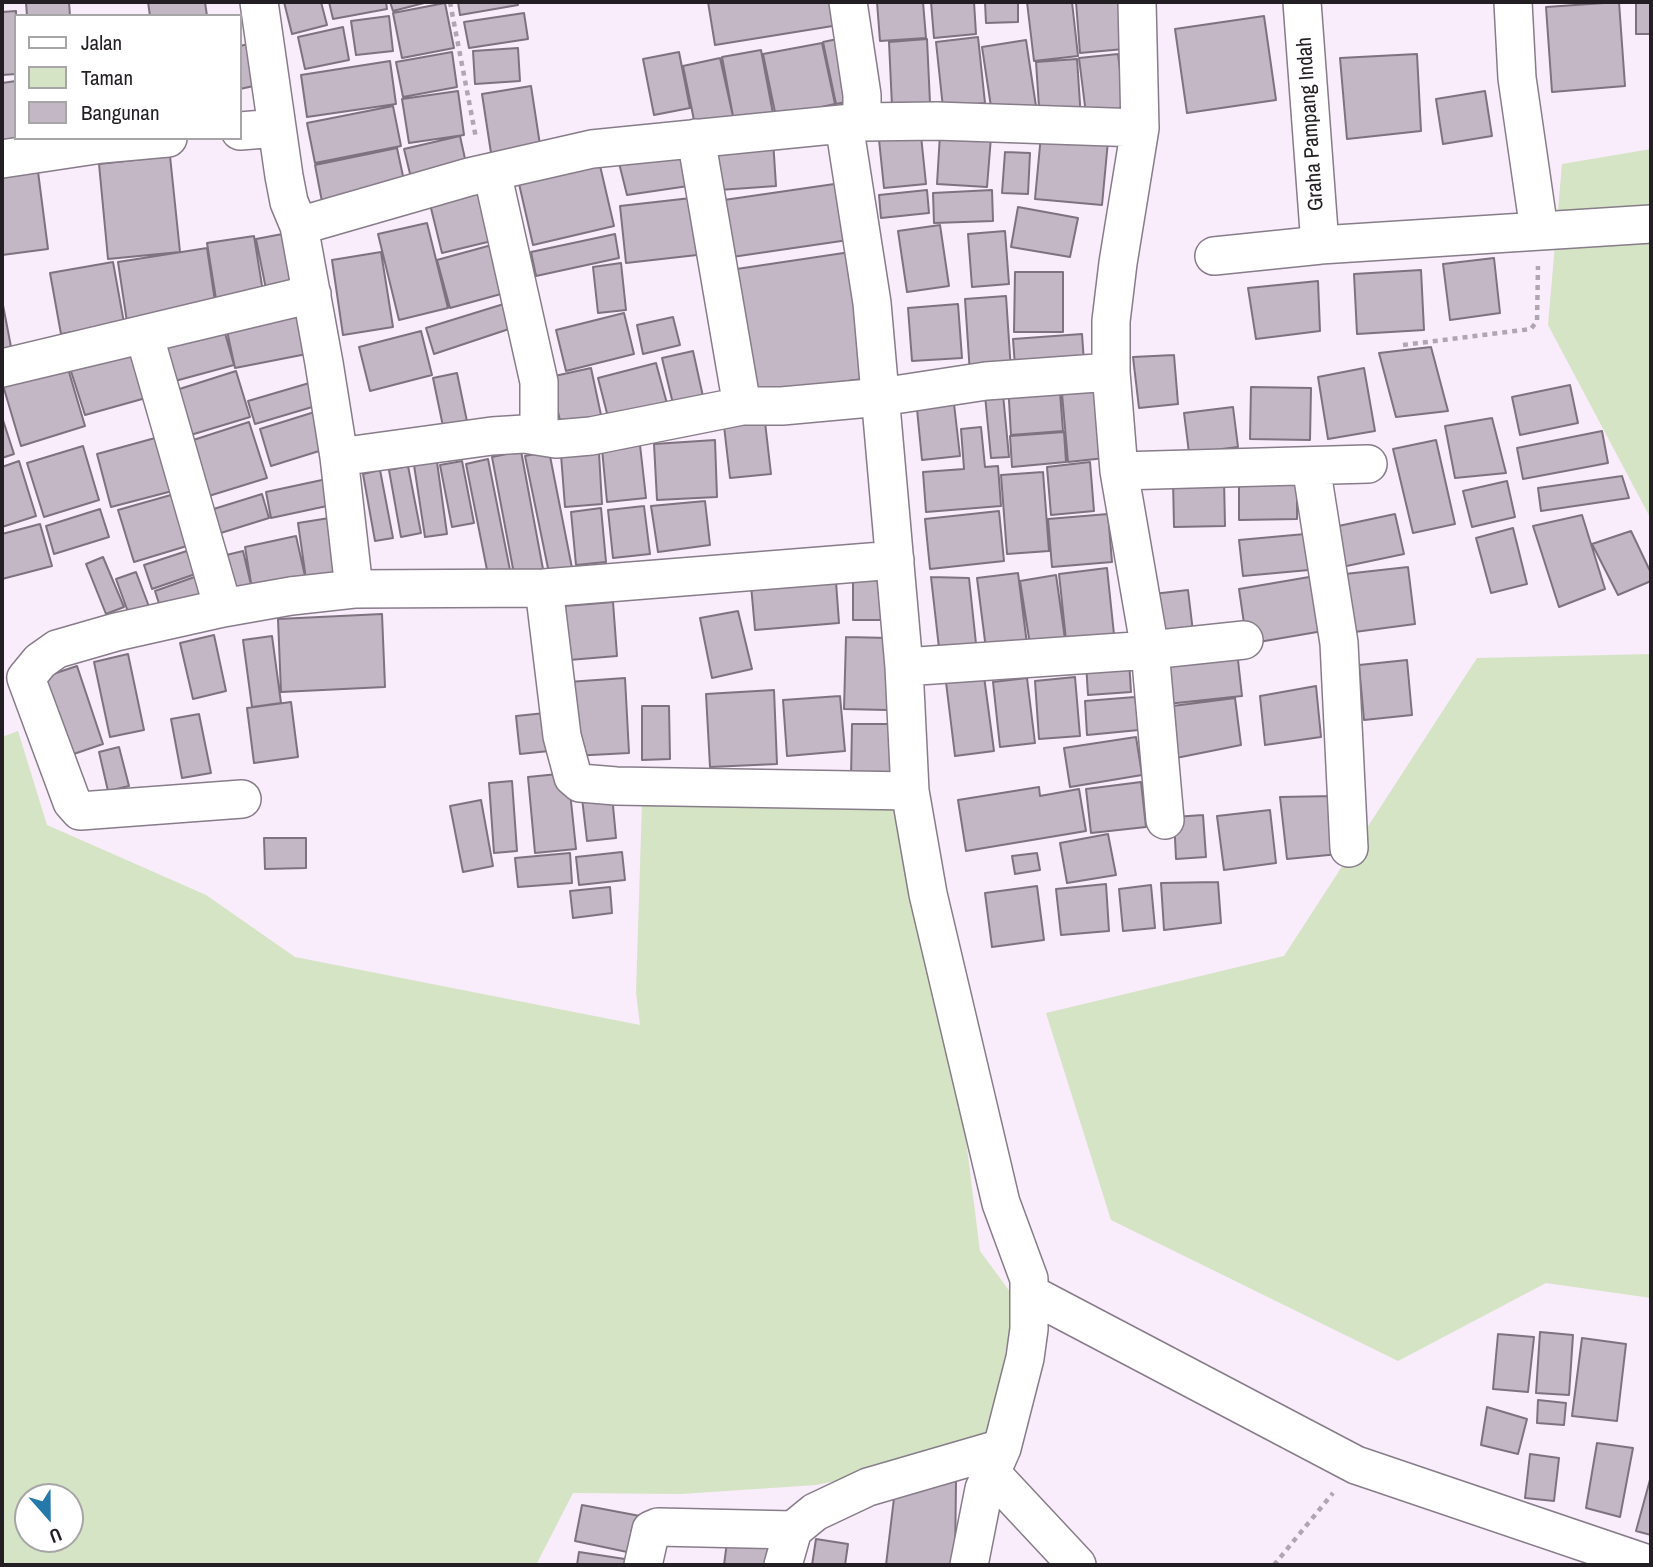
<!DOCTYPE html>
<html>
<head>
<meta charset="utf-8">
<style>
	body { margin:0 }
	#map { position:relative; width:1653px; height:1567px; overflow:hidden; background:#f9ecfb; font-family:"Archivo Narrow",sans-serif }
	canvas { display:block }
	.frame { position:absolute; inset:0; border:4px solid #231e23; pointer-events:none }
	.legend { position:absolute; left:14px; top:14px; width:228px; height:126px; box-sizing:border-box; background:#fff; border:2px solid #a7a5a7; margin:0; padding:9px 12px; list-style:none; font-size:21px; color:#231e23 }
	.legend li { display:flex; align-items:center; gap:14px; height:35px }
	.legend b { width:35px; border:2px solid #a7a5a7 }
	.north { position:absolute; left:14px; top:1483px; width:70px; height:70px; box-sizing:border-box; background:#fff; border:2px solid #a7a5a7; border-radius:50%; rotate:159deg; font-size:19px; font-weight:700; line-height:28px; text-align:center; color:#231e23 }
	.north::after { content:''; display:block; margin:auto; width:24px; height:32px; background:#2579a9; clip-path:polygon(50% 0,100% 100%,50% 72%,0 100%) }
</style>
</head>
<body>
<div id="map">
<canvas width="1653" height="1567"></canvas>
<div class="frame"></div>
<ul class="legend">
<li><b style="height:9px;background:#fff"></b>Jalan</li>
<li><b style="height:19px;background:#d4e4c4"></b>Taman</li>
<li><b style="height:19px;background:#c3b7c5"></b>Bangunan</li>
</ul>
<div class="north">U</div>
</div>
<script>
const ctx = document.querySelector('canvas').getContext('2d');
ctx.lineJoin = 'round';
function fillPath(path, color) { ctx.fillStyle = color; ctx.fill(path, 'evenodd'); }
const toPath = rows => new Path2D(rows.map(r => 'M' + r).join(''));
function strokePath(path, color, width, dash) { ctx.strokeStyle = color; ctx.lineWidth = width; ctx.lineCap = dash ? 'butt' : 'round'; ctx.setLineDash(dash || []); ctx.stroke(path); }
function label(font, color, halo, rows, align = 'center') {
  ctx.font = font + ' "Archivo Narrow",sans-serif'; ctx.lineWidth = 5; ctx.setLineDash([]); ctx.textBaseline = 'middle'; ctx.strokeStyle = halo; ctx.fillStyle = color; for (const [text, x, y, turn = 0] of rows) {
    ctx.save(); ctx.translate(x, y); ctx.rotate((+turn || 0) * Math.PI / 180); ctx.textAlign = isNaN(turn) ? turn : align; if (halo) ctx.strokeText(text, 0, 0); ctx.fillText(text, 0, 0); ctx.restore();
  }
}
fillPath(toPath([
	[1651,149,1651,519,1548,325,1562,164],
	[1651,654,1651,1298,1546,1283,1398,1361,1111,1220,1046,1013,1284,956,1477,658],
	[18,731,47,825,206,895,295,957,640,1025,636,992,642,803,898,802,961,1101,980,1251,1016,1300,986,1450,816,1485,681,1494,573,1493,536,1565,2,1565,2,737],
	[28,1497,70,1497,70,1539,28,1539]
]), '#d4e4c4');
const building = toPath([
	[26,2,69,2,70,16,27,16,26,2],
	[148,2,205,2,207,16,150,16,148,2],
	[284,2,321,2,327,25,292,34,284,2],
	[329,2,386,2,387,9,333,19,329,2],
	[390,2,428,2,393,11,390,2],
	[458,2,517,2,518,5,460,15,458,2],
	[708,2,841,2,845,24,715,45,708,2],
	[877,2,923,2,926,38,880,41,877,2],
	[931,2,974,2,976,34,934,38,931,2],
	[985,2,1018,2,1018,22,986,23,985,2],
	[1027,2,1072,2,1078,56,1034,61,1027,2],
	[1076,2,1120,2,1124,49,1080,53,1076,2],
	[1619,2,1625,86,1552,92,1546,7,1619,2],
	[1636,2,1651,2,1651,34,1636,34,1636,2],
	[445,3,454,48,402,58,393,13,445,3],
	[16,11,16,74,2,75,2,12,16,11],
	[524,13,528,39,469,48,464,22,524,13],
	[389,16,393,51,356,55,351,21,389,16],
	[1264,16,1276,100,1187,113,1175,29,1264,16],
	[343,27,349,60,305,69,298,37,343,27],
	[847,37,860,99,836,104,823,42,847,37],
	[978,37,985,103,943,108,936,42,978,37],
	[927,39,930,103,892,106,889,42,927,39],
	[1026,40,1037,113,993,120,982,47,1026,40],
	[822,43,835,104,776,117,763,54,822,43],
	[248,44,258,85,240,89,240,46,248,44],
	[518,48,520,81,475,84,473,51,518,48],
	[761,50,774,119,735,127,722,57,761,50],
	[452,52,457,87,403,97,396,62,452,52],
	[679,52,690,108,654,115,643,59,679,52],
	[1118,54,1126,117,1087,122,1079,58,1118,54],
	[1417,54,1421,131,1347,139,1340,58,1417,54],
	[720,58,734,121,696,130,683,66,720,58],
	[1077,59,1081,119,1040,122,1036,62,1077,59],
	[390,61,396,104,307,117,301,75,390,61],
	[16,81,16,138,30,138,2,151,2,83,16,81],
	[531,86,542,158,493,166,482,94,531,86],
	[458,91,464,135,409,143,402,99,458,91],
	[1485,91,1492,136,1443,144,1436,99,1485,91],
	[393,106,401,146,315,163,307,123,393,106],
	[920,126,926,184,884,188,878,130,920,126],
	[940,134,991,137,987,187,937,184,940,134],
	[1041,135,1108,141,1102,205,1035,199,1041,135],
	[460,136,469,177,414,190,404,149,460,136],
	[773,140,776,186,719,190,716,144,773,140],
	[687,141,695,185,627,195,616,151,687,141],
	[397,148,406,190,323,207,315,165,397,148],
	[1005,152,1030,153,1028,194,1002,193,1005,152],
	[170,156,180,252,108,259,99,164,170,156],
	[598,157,614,226,533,245,517,175,598,157],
	[37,164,48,249,2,255,2,169,37,164],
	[848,182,855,239,732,257,724,200,848,182],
	[487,186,500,239,442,253,429,200,487,186],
	[927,190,929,213,881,218,879,195,927,190],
	[992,190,993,221,934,223,933,193,992,190],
	[700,197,706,254,626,263,620,206,700,197],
	[1018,207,1078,218,1070,257,1011,247,1018,207],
	[427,223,448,308,399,320,378,234,427,223],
	[940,225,949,286,907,292,898,231,940,225],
	[1005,231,1009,284,972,287,968,234,1005,231],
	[293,232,304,287,267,294,256,239,293,232],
	[615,234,619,258,536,276,531,252,615,234],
	[254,236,264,298,217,305,207,243,254,236],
	[499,243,512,291,450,308,437,260,499,243],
	[207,248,216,308,127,322,118,262,207,248],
	[857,251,875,377,748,396,730,270,857,251],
	[381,252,393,327,343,335,332,260,381,252],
	[1494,258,1500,313,1450,320,1443,264,1494,258],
	[113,262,124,323,61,334,50,273,113,262],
	[621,263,626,310,598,313,593,267,621,263],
	[1421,270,1424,330,1357,334,1354,274,1421,270],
	[1015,272,1063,272,1063,332,1014,332,1015,272],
	[1318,281,1320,331,1256,339,1248,288,1318,281],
	[1006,296,1011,371,970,374,965,299,1006,296],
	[2,300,12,352,2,354,2,300],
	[507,303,515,327,434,354,426,328,507,303],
	[958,304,962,358,912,361,908,308,958,304],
	[313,308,322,351,235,368,226,326,313,308],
	[624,313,634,354,566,371,556,330,624,313],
	[673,317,680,345,643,354,637,325,673,317],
	[223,326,234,365,164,384,154,345,223,326],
	[421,331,432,375,370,391,359,347,421,331],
	[1082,334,1084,362,1015,366,1013,339,1082,334],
	[137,347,153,396,85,415,69,365,137,347],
	[1431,347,1448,411,1396,417,1379,353,1431,347],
	[693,351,704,401,674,408,662,358,693,351],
	[1174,355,1178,404,1139,408,1133,357,1174,355],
	[66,362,85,426,21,446,2,382,66,362],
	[656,363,669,411,610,425,598,378,656,363],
	[591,368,601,415,561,425,550,377,591,368],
	[1364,368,1375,431,1328,439,1318,377,1364,368],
	[236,371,250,417,184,437,170,392,236,371],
	[457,373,469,431,445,436,433,378,457,373],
	[323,379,329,402,255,424,248,401,323,379],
	[1099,379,1105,458,1068,462,1061,382,1099,379],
	[1059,380,1063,431,1011,435,1008,383,1059,380],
	[1002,384,1009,457,991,458,984,385,1002,384],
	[1570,385,1578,423,1520,435,1512,397,1570,385],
	[1251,387,1311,388,1310,440,1250,439,1251,387],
	[953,395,960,456,922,460,916,399,953,395],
	[1233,407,1238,447,1189,453,1184,413,1233,407],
	[321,410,332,447,271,466,260,429,321,410],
	[2,417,14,454,2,458,2,417],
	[1492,418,1506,473,1455,478,1445,426,1492,418],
	[249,422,267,478,199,499,181,444,249,422],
	[765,422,771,474,730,478,724,426,765,422],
	[981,427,985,467,998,466,1001,506,926,512,923,472,964,469,961,429,981,427],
	[1602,431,1608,463,1523,479,1517,448,1602,431],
	[1064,432,1066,462,1012,467,1010,436,1064,432],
	[166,435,180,489,111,507,97,454,166,435],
	[715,440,717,497,657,500,654,444,715,440],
	[1436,440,1455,524,1413,533,1393,449,1436,440],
	[640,445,646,498,607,502,602,449,640,445],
	[83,446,99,500,44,517,27,463,83,446],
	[521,451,543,569,514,574,492,457,521,451],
	[549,451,572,568,549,573,525,456,549,451],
	[599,453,602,504,565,507,561,455,599,453],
	[488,459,510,570,488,575,466,464,488,459],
	[19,461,36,516,2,527,2,467,19,461],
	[462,461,474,523,452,527,440,465,462,461],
	[437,462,447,534,425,537,414,465,437,462],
	[1090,462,1094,511,1051,515,1047,467,1090,462],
	[408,466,421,533,401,537,389,470,408,466],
	[380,470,393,538,375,541,363,474,380,470],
	[1043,472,1049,551,1007,554,1001,475,1043,472],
	[1622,476,1629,498,1541,511,1538,488,1622,476],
	[336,477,341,503,271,518,266,492,336,477],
	[1224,479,1225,526,1174,527,1173,481,1224,479],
	[1239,481,1297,481,1297,519,1239,520,1239,481],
	[1507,481,1515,517,1472,527,1463,491,1507,481],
	[185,491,200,542,134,562,118,510,185,491],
	[262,494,269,518,211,536,204,512,262,494],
	[705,501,710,545,658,552,651,506,705,501],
	[644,506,650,554,613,558,608,510,644,506],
	[601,508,606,562,576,565,571,512,601,508],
	[100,509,109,537,54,554,46,526,100,509],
	[999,511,1004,561,930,569,925,519,999,511],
	[1108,514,1112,562,1052,567,1048,519,1108,514],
	[1395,514,1404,554,1337,568,1329,528,1395,514],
	[1582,515,1605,589,1559,607,1533,526,1582,515],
	[342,516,350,572,306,579,298,523,342,516],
	[40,524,52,566,2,579,2,534,40,524],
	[1513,528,1527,584,1491,593,1476,538,1513,528],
	[1631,531,1651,573,1651,581,1618,595,1592,544,1631,531],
	[1305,534,1309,570,1243,576,1239,540,1305,534],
	[296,536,305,576,252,589,245,547,296,536],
	[199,547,207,570,152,589,144,565,199,547],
	[243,551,252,589,225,595,214,558,243,551],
	[103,557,124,607,106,614,86,564,103,557],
	[1408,567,1415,624,1347,633,1336,575,1408,567],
	[835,568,839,623,755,630,750,574,835,568],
	[1107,568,1115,644,1067,649,1059,574,1107,568],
	[136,572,151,612,131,620,116,579,136,572],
	[1018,573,1028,652,987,657,977,578,1018,573],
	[203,574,213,603,164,619,155,591,203,574],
	[893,575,893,620,853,620,853,576,893,575],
	[1056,575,1066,646,1031,651,1020,581,1056,575],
	[1315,576,1323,631,1247,644,1239,589,1315,576],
	[931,577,969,578,977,653,940,657,931,577],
	[1188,590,1193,632,1157,636,1153,594,1188,590],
	[613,602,617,656,569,660,565,606,613,602],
	[738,611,752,669,712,678,700,618,738,611],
	[382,614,385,687,281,692,278,619,382,614],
	[214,635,226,691,193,699,180,643,214,635],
	[272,636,281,703,252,707,243,640,272,636],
	[846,637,889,638,887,710,844,709,846,637],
	[1237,651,1242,696,1158,705,1153,660,1237,651],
	[128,654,144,730,110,737,94,662,128,654],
	[1129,660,1131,692,1088,695,1086,663,1129,660],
	[1407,660,1412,715,1364,720,1359,665,1407,660],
	[77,666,103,744,62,758,35,680,77,666],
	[983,669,994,751,955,756,945,674,983,669],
	[1075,677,1080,736,1039,739,1035,681,1075,677],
	[625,678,629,753,572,756,568,682,625,678],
	[1027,678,1035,743,1000,747,993,682,1027,678],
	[1316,686,1321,737,1265,745,1260,696,1316,686],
	[774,690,777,764,710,767,706,694,774,690],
	[840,696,845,751,787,756,783,700,840,696],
	[1135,697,1139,730,1087,735,1085,701,1135,697],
	[1235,698,1241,745,1171,759,1165,707,1235,698],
	[291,702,298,757,254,763,247,708,291,702],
	[642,706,669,706,670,759,642,760,642,706],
	[555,712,559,750,520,754,516,716,555,712],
	[199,714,211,773,182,778,171,719,199,714],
	[852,724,893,724,892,778,851,778,852,724],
	[1136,737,1142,775,1070,787,1064,748,1136,737],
	[119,747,129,786,108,791,99,752,119,747],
	[568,773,576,849,535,853,528,777,568,773],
	[512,781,517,851,494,853,489,783,512,781],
	[1141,782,1146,827,1091,833,1086,789,1141,782],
	[1039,787,1040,796,1079,789,1086,831,966,851,958,800,1039,787],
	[612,795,616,838,587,841,582,798,612,795],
	[1336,796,1339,854,1287,859,1280,797,1336,796],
	[481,800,493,866,463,872,450,806,481,800],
	[1270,810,1276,863,1224,870,1217,816,1270,810],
	[1203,815,1206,857,1176,859,1174,817,1203,815],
	[1108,834,1116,875,1067,883,1060,843,1108,834],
	[264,838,306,838,306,868,265,869,264,838],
	[622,852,625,880,579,885,576,857,622,852],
	[570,853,572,883,518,887,515,858,570,853],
	[1037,853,1040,870,1015,874,1012,856,1037,853],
	[1218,882,1221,923,1164,930,1161,883,1218,882],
	[1106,884,1109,931,1061,935,1056,889,1106,884],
	[1151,885,1155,928,1123,931,1119,889,1151,885],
	[1037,886,1044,940,992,947,985,893,1037,886],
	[610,887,612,913,573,918,570,891,610,887],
	[1540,1332,1573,1335,1569,1395,1536,1393,1540,1332],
	[1498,1334,1534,1337,1528,1392,1493,1389,1498,1334],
	[1582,1338,1626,1344,1617,1421,1572,1416,1582,1338],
	[1538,1400,1566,1403,1564,1425,1537,1423,1538,1400],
	[1487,1407,1527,1419,1518,1454,1481,1445,1487,1407],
	[1597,1443,1633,1448,1620,1517,1586,1508,1597,1443],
	[1530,1454,1559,1458,1554,1501,1525,1498,1530,1454],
	[1651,1476,1651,1535,1636,1531,1651,1476],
	[956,1480,955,1565,886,1565,894,1498,956,1480],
	[582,1505,640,1516,632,1553,575,1541,582,1505],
	[816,1539,848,1544,845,1565,812,1565,816,1539],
	[727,1542,776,1547,774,1565,724,1565,727,1542],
	[579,1552,638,1561,638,1565,577,1565,579,1552]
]);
fillPath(building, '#c3b7c5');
strokePath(building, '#7e727f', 2);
const minor = toPath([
	[259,2,284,176,289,202,299,226,324,363,339,457,354,589],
	[848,2,862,95,862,122],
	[1137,2,1140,128,1118,263,1111,321,1111,372,1119,471,1150,650,1165,820],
	[1302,2,1320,245,1651,224],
	[1513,2,1517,78,1539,230],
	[844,124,872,303,904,667,910,791,928,894,1001,1203,1029,1279,1029,1329,1025,1358,1002,1448,984,1489,969,1565],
	[240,131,277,128],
	[696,138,742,406],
	[2,159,102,144,168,138],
	[492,172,539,382,539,435],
	[299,226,469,177,592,149,862,122,936,121,1140,128],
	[1214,256,1321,245],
	[144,334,223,608],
	[2,368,312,294],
	[339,457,492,436,524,434,556,439,591,436,742,406,782,406,881,397,986,381,1111,372],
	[1311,466,1339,643,1349,848],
	[1119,471,1368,464],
	[544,588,562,736,573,777,580,783,616,786,910,791],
	[904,667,1150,650,1244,640],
	[242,799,80,811,72,802,26,678,40,661,57,649,116,632,223,608,291,596,354,589,544,588,895,560],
	[1029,1293,1356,1465,1651,1565],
	[992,1474,1077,1565],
	[643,1565,651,1530,658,1527,793,1530,815,1512,868,1487,1002,1448],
	[783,1565,793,1530]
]);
strokePath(minor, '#877c89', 40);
strokePath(toPath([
	[450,2,476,138],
	[1403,345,1531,329,1537,321,1538,266],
	[1274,1565,1333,1493]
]), '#b0a6b1', 4.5, [5, 5]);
strokePath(minor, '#fff', 37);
label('21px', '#231e23', '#fff', [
	["Graha Pampang Indah",1311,124,-94]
]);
</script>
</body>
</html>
